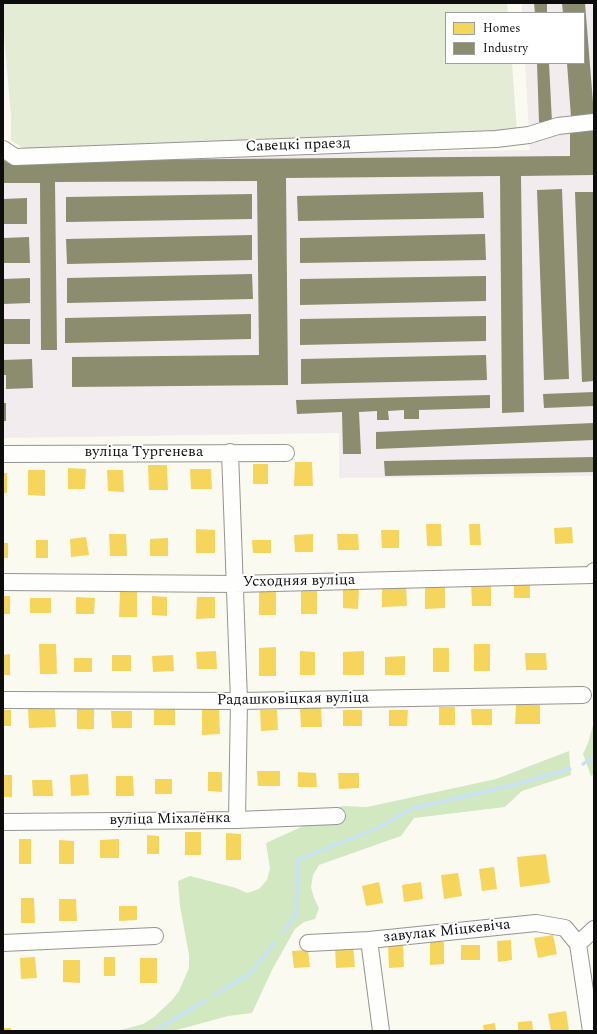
<!DOCTYPE html>
<html>
<head>
<meta charset="utf-8">
<style>
	body { margin:0 }
	#map { position:relative; width:597px; height:1034px; overflow:hidden; background:#fbfaf1; font-family:Spectral,serif }
	canvas { display:block }
	.frame { position:absolute; inset:0; border:4px solid #0d0d0d; pointer-events:none }
	.legend { position:absolute; left:445px; top:12px; width:140px; height:52px; box-sizing:border-box; background:#fff; border:1px solid #9e9e9e; margin:0; padding:5px 7px; list-style:none; font-size:12px; color:#0d0d0d }
	.legend li { display:flex; align-items:center; gap:8px; height:20px }
	.legend b { width:20px; border:1px solid #9e9e9e }
</style>
</head>
<body>
<div id="map">
<canvas width="597" height="1034"></canvas>
<div class="frame"></div>
<ul class="legend">
<li><b style="height:11px;background:#f6d55c"></b>Homes</li>
<li><b style="height:11px;background:#8c8c6e"></b>Industry</li>
</ul>
</div>
<script>
const ctx = document.querySelector('canvas').getContext('2d');
ctx.lineJoin = 'round';
function fillPath(path, color) { ctx.fillStyle = color; ctx.fill(path, 'evenodd'); }
const toPath = rows => new Path2D(rows.map(r => 'M' + r).join(''));
function strokePath(path, color, width, dash) { ctx.strokeStyle = color; ctx.lineWidth = width; ctx.lineCap = dash ? 'butt' : 'round'; ctx.setLineDash(dash || []); ctx.stroke(path); }
function label(font, color, halo, rows, align = 'center') {
  ctx.font = font + ' Spectral,serif'; ctx.lineWidth = 4; ctx.setLineDash([]); ctx.textBaseline = 'middle'; ctx.strokeStyle = halo; ctx.fillStyle = color; for (const [text, x, y, turn = 0] of rows) {
    ctx.save(); ctx.translate(x, y); ctx.rotate((+turn || 0) * Math.PI / 180); ctx.textAlign = isNaN(turn) ? turn : align; if (halo) ctx.strokeText(text, 0, 0); ctx.fillText(text, 0, 0); ctx.restore();
  }
}
fillPath(toPath([
	[522,3,594,3,594,476,339,478,339,433,3,438,3,157,530,150,525,63,584,63,584,13,522,13]
]), '#f3ecee');
fillPath(toPath([
	[594,722,594,774,591,776,583,754,588,743],
	[569,751,571,775,522,791,505,807,414,818,401,836,319,865,313,875,311,887,314,898,319,908,315,919,304,922,295,929,272,970,252,1013,228,1016,173,1031,117,1031,143,1024,154,1017,172,1000,179,991,189,968,189,955,180,906,178,881,190,876,236,888,247,893,259,889,267,880,270,868,266,843,299,828,331,809,343,806,367,807,496,779]
]), '#d1e8c0');
fillPath(toPath([
	[3,3,507,3,508,13,446,13,446,63,512,63,517,132,27,151,11,140,11,117,3,23]
]), '#e4ecd6');
fillPath(toPath([
	[295,462,312,462,313,486,294,486],
	[253,464,268,464,268,484,253,484],
	[148,465,167,465,168,490,149,490],
	[68,468,86,469,85,489,68,489],
	[190,469,211,469,212,489,191,489],
	[28,470,45,470,45,496,28,495],
	[107,470,123,470,124,492,108,491],
	[3,473,7,473,7,493,3,493],
	[426,524,441,524,442,546,427,546],
	[469,524,480,524,481,545,470,545],
	[572,527,573,543,555,544,554,528],
	[196,529,215,530,215,553,196,553],
	[381,530,399,530,399,548,382,548],
	[109,534,126,534,127,556,110,556],
	[313,534,313,552,295,552,294,535],
	[337,534,358,534,359,550,338,550],
	[86,537,89,555,71,557,70,539],
	[168,538,168,556,150,556,150,539],
	[36,540,48,540,48,558,36,558],
	[252,540,271,540,271,553,253,553],
	[3,543,8,543,8,558,3,558],
	[491,580,491,606,472,606,471,581],
	[530,582,530,598,514,598,514,583],
	[425,583,445,583,445,608,425,609],
	[343,587,359,588,358,609,343,608],
	[406,587,407,606,382,607,382,588],
	[301,589,317,589,317,614,301,614],
	[259,590,276,590,276,615,259,615],
	[120,591,137,592,137,617,119,617],
	[3,596,10,596,10,614,3,614],
	[152,596,167,597,167,616,152,615],
	[76,597,95,598,94,614,76,614],
	[197,597,215,597,215,618,196,619],
	[30,598,51,598,51,613,30,613],
	[39,644,56,644,57,674,40,674],
	[474,644,490,644,490,671,474,671],
	[276,647,276,676,259,676,259,648],
	[433,648,449,648,449,672,433,672],
	[216,651,217,669,197,669,196,652],
	[300,651,315,652,315,675,300,675],
	[364,651,364,675,343,675,343,652],
	[525,653,546,653,547,670,526,670],
	[10,654,10,675,3,675,3,655],
	[112,655,131,655,131,671,112,671],
	[173,655,174,671,153,672,152,656],
	[405,656,405,675,385,675,385,657],
	[74,658,92,658,92,672,74,672],
	[516,705,540,705,540,724,515,724],
	[77,707,94,707,94,729,77,729],
	[439,707,455,707,455,725,439,725],
	[219,708,220,734,202,735,202,709],
	[300,708,321,708,322,727,301,727],
	[28,709,55,709,56,727,29,728],
	[175,709,175,725,154,725,154,710],
	[471,709,492,709,492,725,472,725],
	[3,710,11,710,11,726,3,726],
	[260,710,277,710,278,730,261,731],
	[343,710,362,710,362,726,343,726],
	[389,710,408,710,407,726,389,726],
	[111,711,132,711,132,728,112,728],
	[257,771,280,771,280,786,258,786],
	[208,772,222,772,222,792,208,791],
	[298,772,316,773,317,787,298,787],
	[338,773,359,773,359,788,339,789],
	[88,774,89,795,71,796,70,775],
	[3,775,12,775,12,797,3,797],
	[116,776,133,776,134,796,116,796],
	[155,779,172,779,172,794,155,794],
	[32,780,52,780,53,796,33,796],
	[185,832,201,832,201,855,185,855],
	[226,833,241,834,241,860,226,860],
	[147,835,159,836,159,854,147,854],
	[19,839,31,839,31,864,19,864],
	[119,839,119,858,100,858,100,840],
	[59,840,74,841,74,864,59,864],
	[546,854,550,883,520,887,517,857],
	[494,867,497,889,482,891,479,869],
	[458,873,462,896,444,899,441,875],
	[379,882,383,903,366,906,362,886],
	[421,882,423,899,404,902,402,885],
	[21,898,34,898,35,923,21,923],
	[59,899,76,899,77,921,59,921],
	[119,906,137,906,137,920,119,921],
	[553,935,557,954,538,958,534,938],
	[511,940,512,960,498,962,497,941],
	[430,942,444,942,444,964,430,965],
	[388,944,403,944,404,967,389,968],
	[353,945,355,967,336,968,335,946],
	[461,945,480,945,480,960,461,960],
	[308,950,310,967,294,968,292,951],
	[35,957,37,978,21,979,20,958],
	[104,957,115,957,115,976,104,976],
	[140,958,157,958,157,983,140,983],
	[63,960,80,960,80,983,63,982],
	[566,1011,569,1031,551,1031,548,1014],
	[532,1021,533,1031,518,1031,518,1022],
	[495,1023,496,1031,484,1031,483,1025],
	[3,1028,11,1028,11,1031,3,1031]
]), '#f6d55c');
fillPath(toPath([
	[534,3,547,3,547,13,535,13],
	[562,3,585,3,594,115,571,117,567,63,584,63,584,13,563,13],
	[537,63,549,63,552,122,539,122],
	[570,127,594,127,594,175,521,176,524,412,502,413,500,176,286,178,288,385,72,387,72,357,259,355,257,181,55,182,57,350,41,350,40,183,3,183,3,161,570,156],
	[562,189,569,379,544,380,537,190],
	[483,192,484,218,298,221,297,196],
	[575,192,594,192,594,381,582,382],
	[252,194,252,219,66,222,66,197],
	[27,198,27,224,3,224,3,199],
	[485,234,486,260,300,263,300,238],
	[252,235,252,260,67,264,66,239],
	[29,237,30,263,3,263,3,238],
	[252,274,253,299,67,303,67,278],
	[486,276,486,301,300,305,300,279],
	[30,278,30,303,3,304,3,279],
	[251,314,251,339,65,343,65,318],
	[486,316,486,341,300,345,300,319],
	[3,319,30,319,30,344,3,344],
	[486,355,487,380,301,384,301,359],
	[32,359,33,388,6,389,6,375,3,375,3,360],
	[594,392,594,406,544,408,543,394],
	[490,395,490,408,419,410,419,419,404,419,404,410,388,411,389,420,377,420,377,411,359,412,361,454,343,454,342,412,297,414,296,400],
	[3,403,6,403,6,421,3,421],
	[594,423,594,440,376,449,376,432],
	[594,457,594,472,385,476,384,461]
]), '#8c8c6e');
strokePath(toPath([
	[583,764,594,757],
	[282,933,296,915,298,860,382,826,410,809,513,785,570,769],
	[214,995,250,974,275,942],
	[154,1031,206,1000]
]), '#c9e1f4', 3.5);
const minor = toPath([
	[3,149,15,157,496,139,529,135,558,126,594,122],
	[230,452,239,701,237,820],
	[3,454,286,453],
	[3,582,235,584,592,575,594,571],
	[3,700,239,701,583,695],
	[3,822,237,820,337,816],
	[369,940,381,1031],
	[3,943,155,936],
	[308,943,369,940,536,923,565,928,578,944],
	[578,944,591,1031],
	[578,944,594,929]
]);
strokePath(minor, '#949490', 18);
strokePath(minor, '#fefefd', 16);
label('15px', '#0d0d0d', '#fff', [
	["Савецкі праезд",298,146,-2],
	["вуліца Тургенева",144,453],
	["Усходняя вуліца",299,582,-1],
	["Радашковіцкая вуліца",293,700,-1],
	["вуліца Міхалёнка",170,820,-1],
	["завулак Міцкевіча",447,932,-6]
]);
</script>
</body>
</html>
